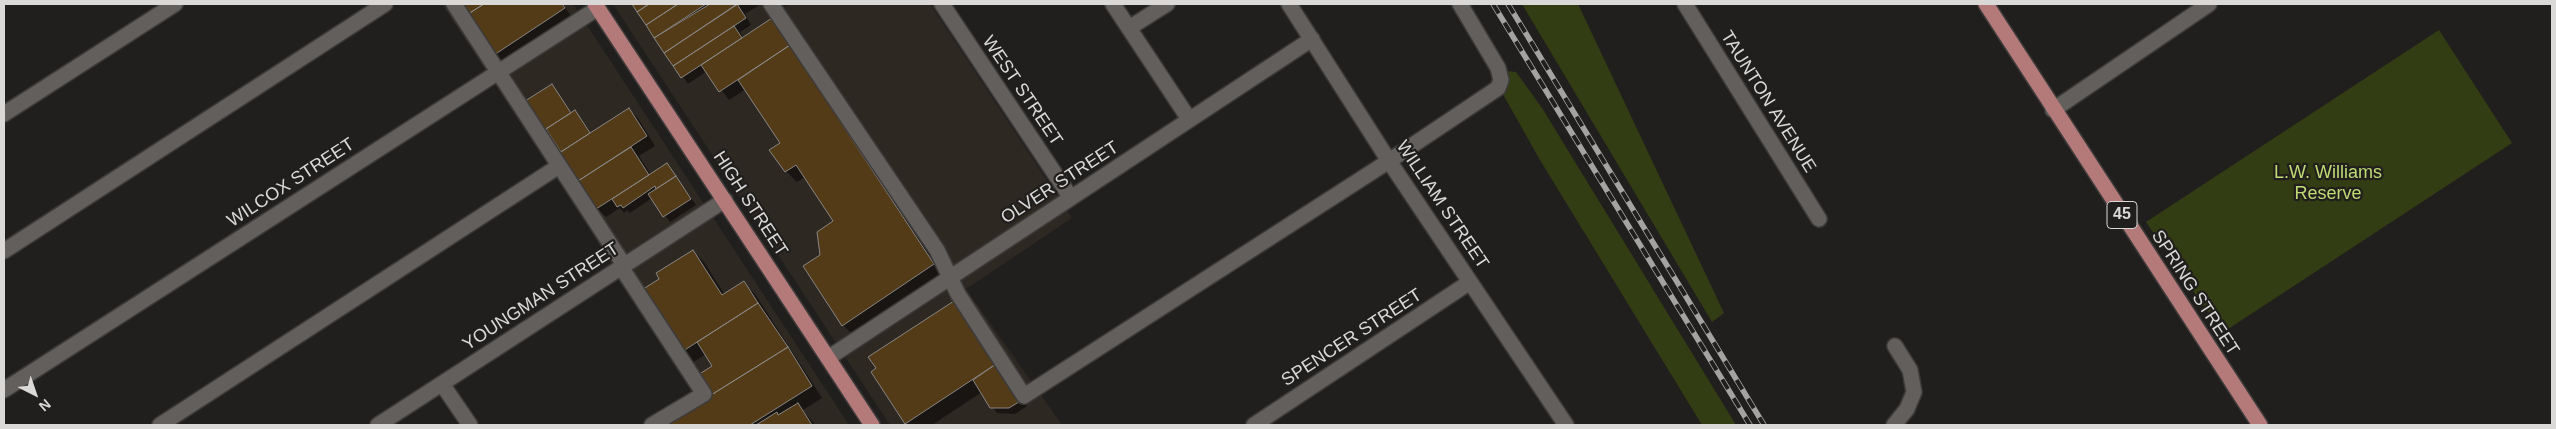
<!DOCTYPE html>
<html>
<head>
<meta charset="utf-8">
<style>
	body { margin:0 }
	#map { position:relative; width:2556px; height:429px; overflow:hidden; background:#211f1d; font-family:Arial,sans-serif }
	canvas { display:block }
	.frame { position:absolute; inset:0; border:5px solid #dad9d8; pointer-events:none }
	.north { position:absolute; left:10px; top:369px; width:50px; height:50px; -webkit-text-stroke:4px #211f1d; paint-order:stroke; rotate:139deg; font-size:14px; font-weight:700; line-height:20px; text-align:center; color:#dad9d8 }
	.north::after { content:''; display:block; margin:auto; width:18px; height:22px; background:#dad9d8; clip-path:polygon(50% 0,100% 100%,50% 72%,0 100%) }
</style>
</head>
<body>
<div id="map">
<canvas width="2556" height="429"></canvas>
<div class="frame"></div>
<div class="north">N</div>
</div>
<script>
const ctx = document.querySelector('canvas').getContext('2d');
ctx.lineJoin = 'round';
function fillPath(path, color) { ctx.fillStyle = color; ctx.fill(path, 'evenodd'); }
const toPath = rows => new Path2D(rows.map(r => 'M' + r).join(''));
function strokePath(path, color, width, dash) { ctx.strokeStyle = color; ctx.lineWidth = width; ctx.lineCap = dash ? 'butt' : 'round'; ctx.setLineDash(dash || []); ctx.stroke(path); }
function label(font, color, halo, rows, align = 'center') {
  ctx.font = font + ' Arial,sans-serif'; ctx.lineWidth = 4.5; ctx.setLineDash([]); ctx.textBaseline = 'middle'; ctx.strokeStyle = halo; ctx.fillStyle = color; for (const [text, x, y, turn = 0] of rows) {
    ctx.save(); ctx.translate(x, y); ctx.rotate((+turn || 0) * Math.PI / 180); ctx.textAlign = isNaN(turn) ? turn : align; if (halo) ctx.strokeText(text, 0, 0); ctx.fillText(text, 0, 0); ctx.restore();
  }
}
fillPath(toPath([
	[442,4,573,4,849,425,659,425,703,398],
	[613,4,783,4,785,7,790,4,930,4,1072,218,966,289,1062,425,890,425]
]), '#2e2823');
fillPath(toPath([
	[1522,4,1578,4,1724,313,1712,322],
	[2439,30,2512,143,2222,333,2146,222],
	[1496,70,1516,72,1542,108,1736,425,1702,425,1540,160,1496,82]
]), '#333d13');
fillPath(toPath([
	[462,4,563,4,572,18,504,63,495,54],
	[633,4,761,4,745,14,751,25,740,32,744,39,772,20,801,58,944,276,854,336,843,325,821,256,835,222,805,177,797,182,786,171,782,143,746,89,729,100,707,71,688,84],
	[552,85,572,113,575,112,581,118,591,134,629,109,638,118,655,146,639,156,651,175,667,165,696,205,670,222,652,198,630,213,627,210,624,213,620,208,606,217,597,208,527,101],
	[693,251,704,262,725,295,744,283,755,294,822,398,803,410,815,425,665,425,712,396,699,375,714,366,706,354,692,363,681,352,661,279],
	[957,300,1027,406,1015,414,997,413,982,392,932,425,908,425,872,372]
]), '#0007');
const building = toPath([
	[461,4,484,4,468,14,461,4],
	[484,4,562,4,565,8,494,55,468,14,484,4],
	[632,4,649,4,637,12,632,4],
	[649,4,678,4,646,25,637,12,649,4],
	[678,4,706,4,654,38,646,25,678,4],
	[710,4,738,4,664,53,654,38,710,4],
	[737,4,746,18,673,66,664,53,737,4],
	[772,18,790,45,719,92,701,65,772,18],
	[734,26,742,38,681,78,673,66,734,26],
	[790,45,934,264,842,326,803,266,820,255,817,232,833,221,796,165,785,172,769,150,780,143,738,80,790,45],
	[552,84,571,113,544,130,525,101,552,84],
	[629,108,647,136,578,181,559,153,629,108],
	[575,110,590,133,561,152,546,129,575,110],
	[631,147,649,175,596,209,578,181,631,147],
	[667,163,676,176,656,189,655,186,623,208,621,205,617,207,612,199,667,163],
	[676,176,691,199,663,217,648,194,676,176],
	[693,250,722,295,744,281,758,303,680,353,640,291,659,279,656,273,693,250],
	[957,299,999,362,905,424,871,372,876,368,868,357,957,299],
	[758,303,788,347,711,395,698,375,712,366,697,342,758,303],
	[788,347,812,386,750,425,663,425,788,347],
	[999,362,1022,400,1009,408,990,408,973,380,999,362],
	[798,403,812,425,756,425,777,412,778,415,798,403]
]);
fillPath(building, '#543b18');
strokePath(building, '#878583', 1);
const minor = toPath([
	[454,4,624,265],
	[771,4,937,250,958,294,1024,396,1389,161,1498,88,1501,80,1498,68,1460,4],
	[942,4,1071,198],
	[1113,4,1189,119],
	[1289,4,1389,161,1566,425],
	[1685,4,1819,219],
	[1129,28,1167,4],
	[2053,110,2209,4],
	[4,114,175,4],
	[4,251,385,4],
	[621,267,704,394,652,425],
	[828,358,1312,39],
	[442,384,470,425],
	[4,390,598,8],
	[160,425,559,166],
	[378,425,725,200],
	[1254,425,1470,282],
	[1894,425,1907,409,1914,392,1910,370,1895,346]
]);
const major = toPath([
	[595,4,872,425],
	[1986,4,2260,425]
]);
strokePath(minor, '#3d3b3a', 18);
strokePath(major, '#3d3b3a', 18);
strokePath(minor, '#625f5d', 15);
strokePath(major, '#b47979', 15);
const rail = toPath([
	[1493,4,1750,425],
	[1508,4,1764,425]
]);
strokePath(rail, '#a4a3a1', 5.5);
strokePath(rail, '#211f1d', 4, [11]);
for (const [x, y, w] of [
	[2122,215,30]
]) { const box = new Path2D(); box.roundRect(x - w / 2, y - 13.5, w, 27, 4); ctx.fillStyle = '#211f1d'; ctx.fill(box); strokePath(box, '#dad9d8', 1); }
label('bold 16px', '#dad9d8', null, [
	["45",2122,215]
]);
label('18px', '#dad9d8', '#211f1d', [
	["WEST STREET",1022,91,56],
	["TAUNTON AVENUE",1768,102,58],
	["WILCOX STREET",291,183,-33],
	["OLVER STREET",1060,183,-33],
	["HIGH STREET",750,204,57],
	["WILLIAM STREET",1442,205,56],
	["SPRING STREET",2195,293,57],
	["YOUNGMAN STREET",541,297,-33],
	["SPENCER STREET",1352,338,-33]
]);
label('18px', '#bfda73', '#211f1d', [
	["L.W. Williams",2328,173],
	["Reserve",2328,194]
]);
</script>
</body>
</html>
